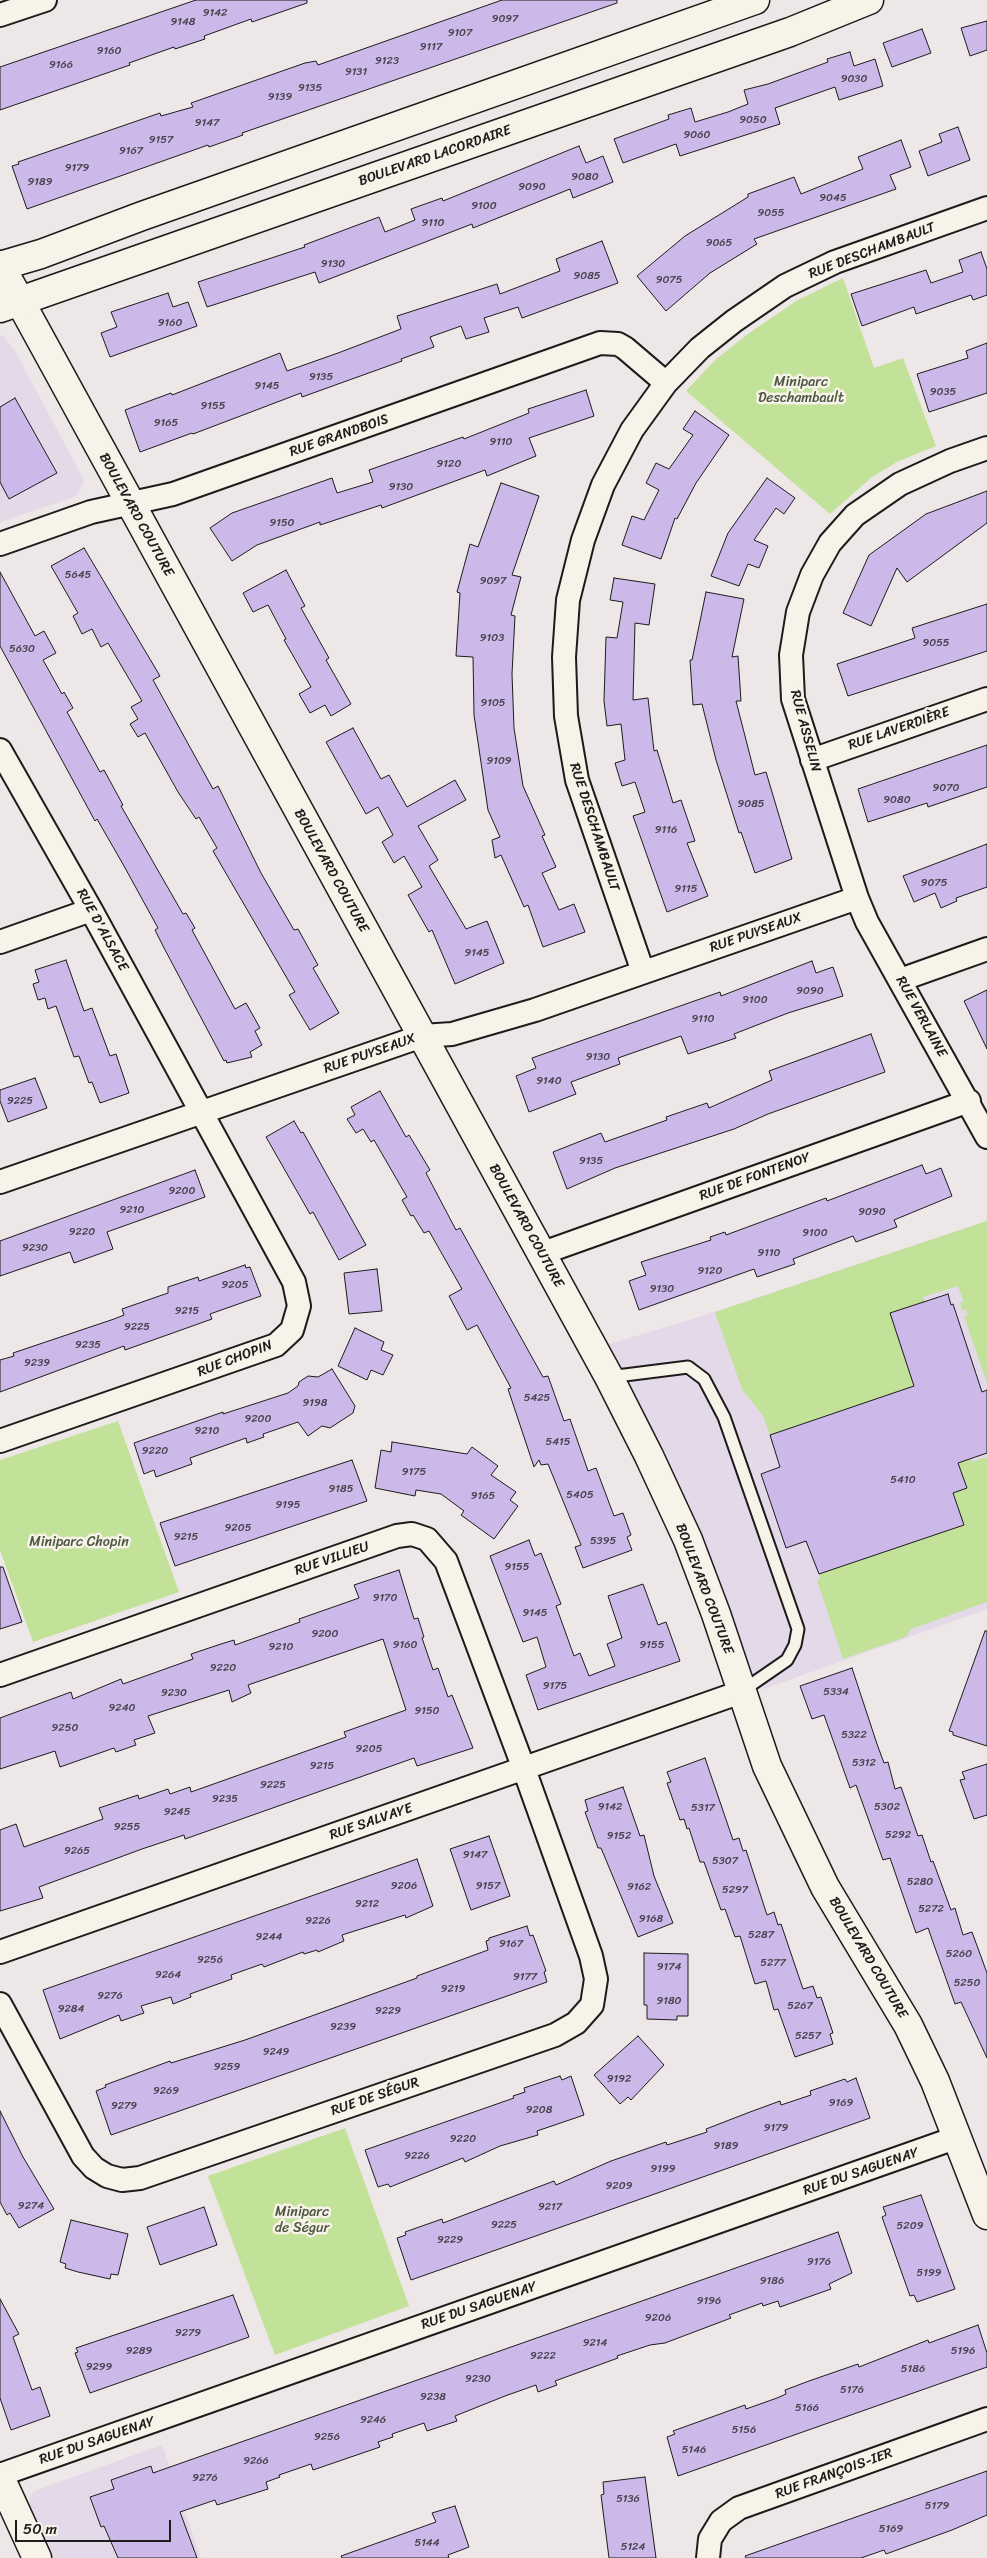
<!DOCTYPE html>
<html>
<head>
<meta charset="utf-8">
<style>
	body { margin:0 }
	#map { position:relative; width:987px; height:2558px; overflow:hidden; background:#eee7e8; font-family:Sriracha,sans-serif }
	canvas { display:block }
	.scale { position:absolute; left:15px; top:2520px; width:156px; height:22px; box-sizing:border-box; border:2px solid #1c1c1c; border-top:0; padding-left:6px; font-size:15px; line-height:18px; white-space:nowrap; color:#1c1c1c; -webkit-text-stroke:4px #f7f3e8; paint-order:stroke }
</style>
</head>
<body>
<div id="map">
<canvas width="987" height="2558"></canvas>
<div class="scale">50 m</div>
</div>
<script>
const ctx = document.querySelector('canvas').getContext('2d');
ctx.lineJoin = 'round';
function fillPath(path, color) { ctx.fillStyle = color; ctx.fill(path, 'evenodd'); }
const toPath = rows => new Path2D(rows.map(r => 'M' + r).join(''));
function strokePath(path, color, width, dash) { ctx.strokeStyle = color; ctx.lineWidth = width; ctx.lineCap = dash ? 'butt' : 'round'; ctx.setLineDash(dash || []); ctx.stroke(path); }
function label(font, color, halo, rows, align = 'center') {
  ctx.font = font + ' Sriracha,sans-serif'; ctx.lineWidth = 5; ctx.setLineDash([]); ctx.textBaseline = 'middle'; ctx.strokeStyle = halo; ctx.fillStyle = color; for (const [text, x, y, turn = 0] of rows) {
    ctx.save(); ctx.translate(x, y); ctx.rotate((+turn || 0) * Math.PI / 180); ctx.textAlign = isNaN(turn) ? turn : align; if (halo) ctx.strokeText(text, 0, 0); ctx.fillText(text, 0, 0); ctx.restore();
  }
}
fillPath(toPath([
	[0,335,4,336,15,351,84,480,77,496,0,522],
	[987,1221,987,1609,767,1688,741,1692,593,1349,715,1312],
	[162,2445,201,2558,55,2558,29,2503,30,2496,34,2491]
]), '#e4d9e8');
fillPath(toPath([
	[843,278,874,368,903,358,936,446,897,462,872,477,830,514,686,391,715,360,748,334,796,301],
	[987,1221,987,1383,964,1316,968,1315,966,1309,962,1311,960,1303,964,1302,958,1286,923,1297,925,1302,914,1386,770,1435,763,1416,742,1389,715,1312],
	[118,1421,179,1592,33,1642,0,1550,0,1460],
	[987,1457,987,1602,911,1629,906,1637,843,1659,817,1580,820,1579,819,1574,963,1525,953,1493,966,1488,958,1463,971,1458,972,1462],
	[345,2128,409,2306,275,2355,208,2176]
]), '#c2e199');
const building = toPath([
	[196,0,307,0,307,3,252,22,251,19,204,36,205,39,175,49,174,47,129,63,130,65,0,110,0,67,196,0],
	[502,0,617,0,617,3,242,133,243,135,209,147,208,145,27,209,12,166,19,164,18,162,160,113,161,116,193,107,191,103,305,63,316,61,318,65,502,0],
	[987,21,987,50,970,56,961,28,987,21],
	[922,29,931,53,892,67,883,43,922,29],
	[850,52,854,66,875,59,883,86,839,100,835,87,775,108,780,124,680,156,676,144,623,163,614,139,669,119,668,115,691,108,695,122,728,112,748,104,744,90,768,84,828,62,827,59,850,52],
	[958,127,970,160,928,176,919,151,942,142,939,134,958,127],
	[901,140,911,167,890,175,896,189,754,239,757,244,710,273,666,311,637,276,685,236,748,197,748,194,794,177,801,194,863,169,858,157,901,140],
	[579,146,586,163,603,156,613,182,573,198,570,189,473,228,472,224,319,283,315,272,207,307,198,282,305,247,304,245,379,217,385,232,415,220,411,209,442,198,443,201,579,146],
	[602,241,618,283,522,318,518,307,484,318,489,332,466,339,461,326,430,337,434,347,401,359,402,361,302,397,301,393,193,434,192,433,140,452,125,410,171,393,172,395,280,353,287,371,338,353,401,329,397,316,497,284,500,294,560,271,556,259,602,241],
	[981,252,987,269,987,295,973,300,971,295,916,314,914,307,862,326,851,294,926,270,931,283,963,272,959,260,981,252],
	[168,293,173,307,188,302,197,326,110,357,101,333,117,327,111,312,168,293],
	[987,343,987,393,929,412,917,374,968,358,966,351,987,343],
	[586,390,594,416,529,438,536,456,487,476,485,470,382,508,381,505,320,525,320,522,257,545,232,561,210,528,232,513,332,478,337,493,373,482,369,470,463,437,464,439,529,413,528,409,586,390],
	[15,398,57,473,9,499,0,482,0,407,15,398],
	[695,411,729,435,696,483,677,519,675,518,661,559,622,545,632,516,644,520,659,490,646,483,656,463,669,469,693,435,683,429,695,411],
	[767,478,795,498,784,514,776,508,754,540,768,546,759,568,748,564,739,586,711,576,728,533,767,478],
	[501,483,539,496,512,575,521,577,511,615,515,616,512,674,514,728,523,786,545,835,542,836,556,867,542,873,559,910,574,904,585,932,543,947,528,905,524,907,501,855,495,858,492,840,500,837,488,810,474,715,473,657,456,656,460,593,457,592,470,544,478,547,501,483],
	[987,491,987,523,907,582,897,568,871,626,843,613,869,555,926,514,987,491],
	[84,548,160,676,153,680,213,789,218,786,261,873,294,930,298,929,318,965,313,968,339,1013,310,1030,289,995,295,992,213,851,217,848,199,817,196,819,178,792,145,733,138,737,130,724,138,719,131,707,142,701,108,643,101,647,92,629,82,634,73,616,78,613,51,566,84,548],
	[286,570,305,606,301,608,329,658,326,660,351,704,331,716,325,705,310,713,299,694,311,687,284,640,286,639,268,605,253,612,243,593,286,570],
	[0,572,35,636,44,631,56,653,43,660,62,694,64,692,73,708,67,712,100,772,104,770,123,805,121,806,183,914,186,913,195,928,192,930,235,1009,246,1003,260,1028,255,1031,262,1045,250,1052,252,1057,227,1063,226,1060,224,1061,163,946,155,930,158,928,124,866,97,819,95,821,0,646,0,572],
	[614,578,655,584,649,625,635,623,633,700,648,698,654,751,657,750,673,803,681,800,695,841,687,843,708,896,667,912,633,816,645,812,635,782,622,786,615,763,625,760,621,724,607,726,604,701,606,637,617,638,623,602,610,600,614,578],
	[706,592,744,599,732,657,738,656,741,701,736,701,755,775,766,772,792,859,755,873,741,832,739,833,716,760,702,704,693,705,690,660,692,660,706,592],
	[987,604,987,651,848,696,837,664,915,638,912,628,987,604],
	[353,728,381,779,389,775,407,807,455,780,466,800,418,826,438,860,429,866,466,929,487,921,504,963,455,984,432,930,429,932,408,895,422,887,404,856,394,863,382,842,393,835,378,807,366,814,326,742,353,728],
	[987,745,987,787,928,807,927,803,868,822,858,789,987,745],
	[987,844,987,887,956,898,957,901,941,908,935,893,914,902,903,876,987,844],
	[66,960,84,1011,92,1008,110,1056,116,1054,129,1093,100,1103,92,1082,89,1083,79,1056,74,1057,56,1006,48,1009,45,998,38,1000,33,984,39,982,35,970,66,960],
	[812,961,816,973,833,967,843,996,788,1013,734,1034,736,1038,688,1054,681,1036,618,1058,620,1064,571,1082,576,1094,529,1112,516,1076,536,1068,532,1058,720,992,721,996,812,961],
	[987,990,987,1049,964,1001,987,990],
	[871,1034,885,1072,768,1114,734,1129,615,1168,567,1189,553,1152,601,1133,605,1142,667,1120,666,1117,707,1103,709,1108,772,1080,769,1071,871,1034],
	[35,1078,47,1108,8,1122,0,1101,0,1090,35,1078],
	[380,1091,406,1137,409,1135,430,1170,426,1173,456,1230,460,1228,543,1377,548,1376,564,1421,570,1419,588,1471,596,1468,614,1516,623,1513,631,1535,627,1537,632,1550,583,1568,575,1547,581,1545,548,1464,541,1465,539,1460,534,1467,508,1389,511,1388,477,1325,467,1330,449,1296,462,1289,429,1231,424,1233,413,1215,411,1216,402,1200,407,1197,374,1140,371,1142,363,1129,356,1133,347,1119,355,1115,351,1107,380,1091],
	[294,1121,301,1133,303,1132,366,1245,339,1260,313,1212,310,1214,266,1137,294,1121],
	[922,1165,926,1174,941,1168,952,1196,894,1220,897,1227,856,1242,853,1236,793,1259,795,1264,757,1277,754,1269,639,1310,629,1281,646,1275,641,1262,711,1240,710,1237,725,1232,726,1235,826,1198,827,1201,922,1165],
	[195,1170,205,1197,107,1232,113,1249,74,1263,70,1252,0,1276,0,1241,195,1170],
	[245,1265,246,1268,250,1267,261,1296,210,1314,212,1319,125,1350,124,1346,0,1392,0,1360,14,1356,13,1353,114,1319,124,1315,122,1309,168,1293,168,1287,198,1277,199,1281,245,1265],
	[377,1269,382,1311,349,1314,344,1273,377,1269],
	[948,1294,951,1305,953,1304,982,1392,987,1390,987,1453,958,1463,967,1488,953,1493,964,1525,819,1574,806,1541,786,1548,761,1474,780,1467,770,1435,914,1386,890,1313,948,1294],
	[355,1328,384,1342,381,1350,393,1355,383,1375,371,1370,367,1380,338,1366,355,1328],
	[332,1369,355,1406,353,1413,330,1428,322,1426,308,1436,298,1422,263,1434,264,1437,247,1443,246,1438,190,1458,192,1464,156,1477,154,1470,144,1474,134,1443,223,1412,223,1414,288,1393,298,1386,299,1382,308,1376,318,1377,332,1369],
	[392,1442,467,1454,472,1447,498,1466,491,1475,516,1492,510,1500,518,1506,494,1539,461,1515,464,1511,441,1494,416,1490,415,1496,375,1488,381,1450,391,1452,392,1442],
	[352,1460,367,1501,175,1566,160,1523,352,1460],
	[529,1540,535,1556,541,1553,561,1604,556,1606,574,1656,580,1653,589,1676,615,1666,607,1644,622,1638,608,1596,643,1584,658,1625,666,1622,680,1661,538,1710,526,1675,546,1667,537,1637,523,1642,490,1556,529,1540],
	[0,1567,3,1567,22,1622,0,1629,0,1567],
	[399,1570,414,1619,418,1618,424,1637,422,1638,433,1670,438,1668,448,1697,452,1695,473,1748,417,1766,414,1758,185,1839,184,1835,142,1849,39,1887,43,1898,0,1911,0,1830,16,1824,24,1847,103,1819,99,1808,138,1795,139,1799,168,1789,170,1794,190,1787,191,1792,346,1737,344,1732,406,1710,383,1639,248,1685,251,1693,232,1702,229,1690,148,1716,155,1733,134,1740,136,1745,116,1752,114,1748,60,1767,55,1751,0,1769,0,1718,71,1692,73,1699,121,1679,123,1684,193,1659,191,1654,221,1644,234,1640,235,1645,300,1622,299,1619,359,1598,354,1585,399,1570],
	[985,1631,987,1631,987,1746,953,1735,953,1732,949,1731,985,1631],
	[852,1668,877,1744,884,1763,888,1762,895,1789,901,1787,918,1836,922,1835,931,1862,933,1861,951,1910,955,1908,963,1935,972,1932,987,1973,987,2058,961,2002,955,2004,928,1928,916,1933,890,1858,883,1860,856,1785,850,1788,824,1715,812,1719,800,1686,852,1668],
	[705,1758,733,1840,739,1838,743,1851,746,1850,767,1915,774,1912,778,1925,781,1924,803,1989,813,1986,817,1998,821,1997,833,2033,830,2034,833,2044,795,2057,778,2009,774,2010,766,1981,755,1984,740,1936,735,1937,725,1909,721,1910,704,1862,700,1862,689,1828,687,1829,684,1819,680,1820,667,1783,671,1782,667,1772,705,1758],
	[987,1764,987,1815,974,1819,960,1780,965,1779,962,1772,987,1764],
	[623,1787,640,1836,644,1835,654,1876,673,1923,638,1937,606,1860,601,1848,598,1848,585,1812,588,1811,585,1800,623,1787],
	[489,1836,510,1896,471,1910,450,1849,489,1836],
	[417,1859,433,1906,406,1918,405,1915,342,1935,344,1941,318,1952,317,1950,304,1954,303,1952,264,1967,262,1964,231,1975,232,1979,190,1994,191,1997,173,2004,171,1997,141,2006,144,2013,121,2021,119,2015,60,2039,43,1990,417,1859],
	[527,1926,530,1936,533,1935,546,1971,544,1972,547,1982,111,2135,96,2091,106,2087,105,2085,170,2061,171,2063,245,2040,417,1978,417,1976,488,1950,486,1941,489,1940,489,1938,527,1926],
	[644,1953,688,1954,688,2016,677,2016,677,2020,647,2019,647,2005,644,2005,644,1953],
	[638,2036,664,2065,631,2100,628,2097,620,2104,594,2075,638,2036],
	[560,2076,562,2080,571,2076,584,2115,537,2131,538,2135,500,2146,465,2162,463,2158,390,2187,388,2184,378,2187,365,2150,514,2098,513,2096,525,2092,524,2088,560,2076],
	[856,2078,870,2118,411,2280,397,2238,406,2235,405,2232,442,2219,443,2223,554,2181,556,2185,611,2161,666,2142,667,2145,707,2132,706,2129,750,2112,780,2101,781,2105,811,2095,810,2091,845,2079,847,2082,856,2078],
	[0,2111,23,2157,54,2209,19,2228,10,2213,7,2215,0,2202,0,2111],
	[921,2195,955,2289,917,2302,914,2295,910,2296,882,2217,886,2215,883,2207,921,2195],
	[204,2207,217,2245,160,2265,147,2227,204,2207],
	[71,2220,128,2234,118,2275,111,2274,110,2279,78,2272,65,2268,66,2264,60,2262,71,2220],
	[838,2232,852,2273,829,2284,831,2289,780,2307,778,2301,763,2306,762,2303,729,2315,731,2318,665,2343,650,2345,617,2356,618,2358,555,2381,557,2385,538,2392,536,2385,505,2396,455,2416,457,2421,427,2431,424,2423,392,2434,393,2437,378,2442,380,2447,313,2470,311,2464,279,2475,280,2477,266,2482,268,2489,217,2505,215,2500,180,2512,197,2558,118,2558,104,2526,101,2527,90,2497,114,2489,111,2480,151,2466,153,2473,838,2232],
	[233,2295,249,2337,90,2393,75,2353,78,2352,76,2348,233,2295],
	[0,2299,19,2334,13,2337,32,2390,40,2387,50,2416,11,2430,0,2398,0,2299],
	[978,2325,987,2353,987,2367,678,2476,667,2437,675,2434,673,2431,745,2405,746,2409,777,2398,786,2394,785,2390,809,2381,858,2364,859,2367,928,2340,929,2343,978,2325],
	[987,2471,987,2515,952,2530,886,2554,884,2550,861,2558,746,2558,745,2556,987,2471],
	[645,2477,656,2558,609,2558,601,2495,604,2494,603,2482,645,2477],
	[455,2506,469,2547,448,2555,449,2558,342,2558,341,2556,436,2522,432,2513,455,2506]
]);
fillPath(building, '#ccb9e9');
strokePath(building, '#1c1c1c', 1);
const service = toPath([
	[609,1377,688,1367,704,1379,724,1417,798,1629,795,1645,787,1660,742,1691]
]);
const minor = toPath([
	[0,15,45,0],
	[987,448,950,461,900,484,855,515,830,543,812,575,798,612,791,655,793,699,857,898,867,922,987,1137],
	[0,544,91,512,173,494,600,343,618,344,625,348,666,383],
	[0,750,91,910,294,1282,299,1306,292,1330,276,1345,0,1441],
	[812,760,987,699],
	[0,942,91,910],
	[643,972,577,780,566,716,564,657,568,600,583,540,603,485,632,430,666,383,700,348,734,321,785,286,835,262,987,208],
	[900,980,987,949],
	[0,1182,422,1036,452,1034,535,1010,857,898],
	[540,1254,969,1101],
	[0,1675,397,1536,412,1534,427,1539,446,1561,524,1769,591,1956,596,1979,592,2005,576,2023,555,2035,140,2178,122,2180,107,2176,94,2168,83,2156,0,2004],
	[0,1952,741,1692],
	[0,2475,958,2137],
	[708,2558,710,2539,721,2521,739,2508,987,2419]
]);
const tertiary = toPath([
	[0,265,609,1377,649,1456,688,1540,716,1614,767,1766,825,1887,908,2025,935,2081,987,2215]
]);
const secondary = toPath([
	[0,266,41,254,142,216,755,0],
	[0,308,790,32,869,0],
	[0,2477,37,2558]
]);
strokePath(service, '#1c1c1c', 15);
strokePath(minor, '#1c1c1c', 26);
strokePath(tertiary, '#1c1c1c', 31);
strokePath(secondary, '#1c1c1c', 31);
strokePath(service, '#f7f3e8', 11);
strokePath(minor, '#f7f3e8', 22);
strokePath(tertiary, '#f7f3e8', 28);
strokePath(secondary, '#f7f3e8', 28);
label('11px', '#48434f', null, [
	["9142",215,13],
	["9097",505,19],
	["9148",183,22],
	["9107",460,33],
	["9117",431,47],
	["9160",109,51],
	["9123",387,61],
	["9166",61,65],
	["9131",356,72],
	["9030",854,79],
	["9135",310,88],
	["9139",280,97],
	["9050",753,120],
	["9147",207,123],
	["9060",697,135],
	["9157",161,140],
	["9167",131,151],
	["9179",77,168],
	["9080",585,177],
	["9189",40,182],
	["9090",532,187],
	["9045",833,198],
	["9100",484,206],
	["9055",771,213],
	["9110",433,223],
	["9065",719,243],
	["9130",333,264],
	["9085",587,276],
	["9075",669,280],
	["9160",170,323],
	["9135",321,377],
	["9145",267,386],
	["9035",943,392],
	["9155",213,406],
	["9165",166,423],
	["9110",501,442],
	["9120",449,464],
	["9130",401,487],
	["9150",282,523],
	["5645",78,575],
	["9097",493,581],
	["9103",492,638],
	["9055",936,643],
	["5630",22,649],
	["9105",493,703],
	["9109",499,761],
	["9070",946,788],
	["9080",897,800],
	["9085",751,804],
	["9116",666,830],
	["9075",934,883],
	["9115",686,889],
	["9145",477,953],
	["9090",810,991],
	["9100",755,1000],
	["9110",703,1019],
	["9130",598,1057],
	["9140",549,1081],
	["9225",20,1101],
	["9135",591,1161],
	["9200",182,1191],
	["9210",132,1210],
	["9090",872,1212],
	["9220",82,1232],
	["9100",815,1233],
	["9230",35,1248],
	["9110",769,1253],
	["9120",710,1271],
	["9205",235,1285],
	["9130",662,1289],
	["9215",187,1311],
	["9225",137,1327],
	["9235",88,1345],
	["9239",37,1363],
	["5425",537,1398],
	["9198",315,1403],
	["9200",258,1419],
	["9210",207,1431],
	["5415",558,1442],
	["9220",155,1451],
	["9175",414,1472],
	["5410",903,1480],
	["9185",341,1489],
	["5405",580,1495],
	["9165",483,1496],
	["9195",288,1505],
	["9205",238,1528],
	["9215",186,1537],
	["5395",603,1541],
	["9155",517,1567],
	["9170",385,1598],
	["9145",535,1613],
	["9200",325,1634],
	["9160",405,1645],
	["9155",652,1645],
	["9210",281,1647],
	["9220",223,1668],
	["9175",555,1686],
	["5334",836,1692],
	["9230",174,1693],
	["9240",122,1708],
	["9150",427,1711],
	["9250",65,1728],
	["5322",854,1735],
	["9205",369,1749],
	["5312",864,1763],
	["9215",322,1766],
	["9225",273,1785],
	["9235",225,1799],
	["9142",610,1807],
	["5302",887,1807],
	["5317",703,1808],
	["9245",177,1812],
	["9255",127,1827],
	["5292",898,1835],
	["9152",619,1836],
	["9265",77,1851],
	["9147",475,1855],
	["5307",725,1861],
	["5280",920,1882],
	["9206",404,1886],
	["9157",488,1886],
	["9162",639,1887],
	["5297",735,1890],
	["9212",367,1904],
	["5272",931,1909],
	["9168",651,1919],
	["9226",318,1921],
	["5287",761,1935],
	["9244",269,1937],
	["9167",511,1944],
	["5260",959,1954],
	["9256",210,1960],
	["5277",773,1963],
	["9174",669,1967],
	["9264",168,1975],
	["9177",525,1977],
	["5250",967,1983],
	["9219",453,1989],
	["9276",110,1996],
	["9180",669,2001],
	["5267",800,2006],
	["9284",71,2009],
	["9229",388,2011],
	["9239",343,2027],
	["5257",808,2036],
	["9249",276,2052],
	["9259",227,2067],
	["9192",619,2079],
	["9269",166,2091],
	["9169",841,2103],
	["9279",124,2106],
	["9208",539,2110],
	["9179",776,2128],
	["9220",463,2139],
	["9189",726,2146],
	["9226",417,2156],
	["9199",663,2169],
	["9209",619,2186],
	["9274",31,2206],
	["9217",550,2207],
	["9225",504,2225],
	["5209",910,2226],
	["9229",450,2240],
	["9176",819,2262],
	["5199",929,2273],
	["9186",772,2281],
	["9196",709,2301],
	["9206",658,2318],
	["9279",188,2333],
	["9214",595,2343],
	["9289",139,2351],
	["5196",963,2351],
	["9222",543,2356],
	["9299",99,2367],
	["5186",913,2369],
	["9230",478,2379],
	["5176",852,2390],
	["9238",433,2397],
	["5166",807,2408],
	["9246",373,2420],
	["5156",744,2430],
	["9256",327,2437],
	["5146",694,2450],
	["9266",256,2461],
	["9276",205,2478],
	["5136",628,2499],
	["5179",937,2506],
	["5169",891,2529],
	["5144",427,2543],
	["5124",633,2547]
]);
label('14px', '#1c1c1c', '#f7f3e8', [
	["BOULEVARD LACORDAIRE",435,156,-19],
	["RUE DESCHAMBAULT",872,251,-21],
	["RUE GRANDBOIS",339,436,-19],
	["BOULEVARD COUTURE",136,515,61],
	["RUE LAVERDIÈRE",899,729,-19],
	["RUE ASSELIN",805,731,75],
	["RUE DESCHAMBAULT",594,827,72],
	["BOULEVARD COUTURE",331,871,61],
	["RUE D'ALSACE",102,930,61],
	["RUE PUYSEAUX",756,933,-19],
	["RUE VERLAINE",921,1017,61],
	["RUE PUYSEAUX",370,1054,-19],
	["RUE DE FONTENOY",755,1177,-20],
	["BOULEVARD COUTURE",526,1226,61],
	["RUE CHOPIN",235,1359,-21],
	["RUE VILLIEU",332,1559,-19],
	["BOULEVARD COUTURE",704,1589,69],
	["RUE SALVAYE",371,1822,-19],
	["BOULEVARD COUTURE",868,1958,59],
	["RUE DE SÉGUR",375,2097,-19],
	["RUE DU SAGUENAY",861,2172,-19],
	["RUE DU SAGUENAY",479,2306,-19],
	["RUE DU SAGUENAY",97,2441,-19],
	["RUE FRANÇOIS-IER",834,2474,-20]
]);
label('14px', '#4e5742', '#f7f3e8', [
	["Miniparc",801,382],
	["Deschambault",801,398],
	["Miniparc Chopin",79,1542],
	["Miniparc",302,2212],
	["de Ségur",302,2228]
]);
</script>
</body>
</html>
